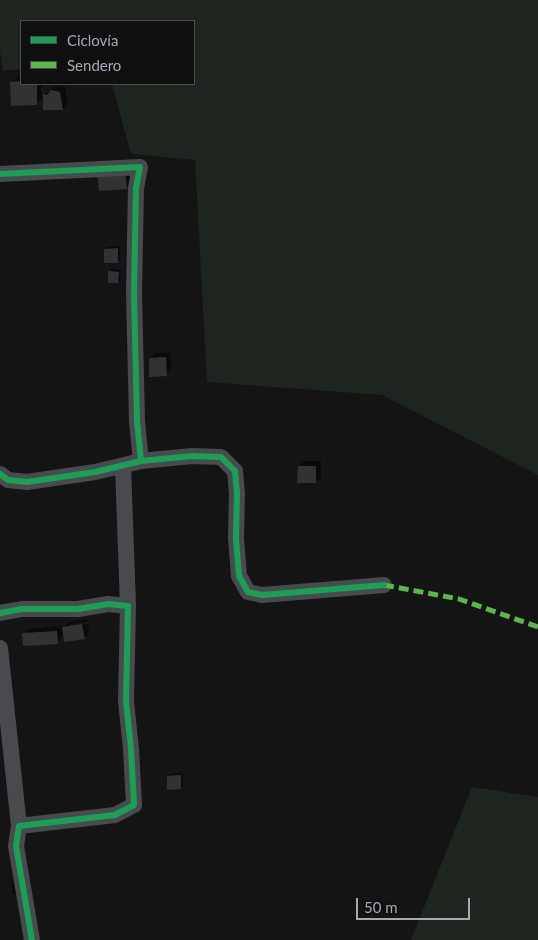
<!DOCTYPE html>
<html>
<head>
<meta charset="utf-8">
<style>
	body { margin:0 }
	#map { position:relative; width:538px; height:940px; overflow:hidden; background:#141415; font-family:Lato,sans-serif }
	canvas { display:block }
	.legend { position:absolute; left:20px; top:20px; width:175px; height:65px; box-sizing:border-box; background:#0f0f10; border:1px solid #4b4d52; margin:0; padding:6px 9px; list-style:none; font-size:15px; color:#a6a9b5 }
	.legend li { display:flex; align-items:center; gap:10px; height:25px }
	.legend b { width:25px; border:1px solid #4b4d52 }
	.scale { position:absolute; left:356px; top:898px; width:114px; height:22px; box-sizing:border-box; border:2px solid #a6a9b5; border-top:0; padding-left:6px; font-size:15px; line-height:18px; white-space:nowrap; color:#a6a9b5; -webkit-text-stroke:4px #0f0f10; paint-order:stroke }
</style>
</head>
<body>
<div id="map">
<canvas width="538" height="940"></canvas>
<ul class="legend">
<li><b style="height:6px;background:#1a9f57"></b>Ciclovía</li>
<li><b style="height:6px;background:#58b947"></b>Sendero</li>
</ul>
<div class="scale">50 m</div>
</div>
<script>
const ctx = document.querySelector('canvas').getContext('2d');
ctx.lineJoin = 'round';
function fillPath(path, color) { ctx.fillStyle = color; ctx.fill(path, 'evenodd'); }
const toPath = rows => new Path2D(rows.map(r => 'M' + r).join(''));
function strokePath(path, color, width, dash) { ctx.strokeStyle = color; ctx.lineWidth = width; ctx.lineCap = dash ? 'butt' : 'round'; ctx.setLineDash(dash || []); ctx.stroke(path); }
fillPath(toPath([
	[0,0,538,0,538,475,382,395,207,382,195,160,131,154,112,84,194,84,194,21,21,21,21,69,3,71,0,50],
	[472,787,538,797,538,940,411,940]
]), '#1e251f');
fillPath(toPath([
	[21,76,21,84,41,84,42,99,36,104,12,82,17,77],
	[57,85,65,87,68,104,63,109,44,95],
	[130,164,131,182,126,188,104,166],
	[120,246,120,259,118,261,105,249,107,247],
	[112,269,121,270,120,279,118,282,109,272],
	[155,353,171,353,171,370,166,375,150,358],
	[304,461,321,461,321,477,315,482,299,466],
	[87,619,88,621,68,625,68,627,88,624,89,633,84,638,65,635,57,642,24,634,29,629,62,626,62,629,69,622],
	[183,773,183,786,181,788,168,776,170,774],
	[15,880,17,894,12,894,13,882]
]), '#0007');
fillPath(toPath([
	[21,81,21,84,37,84,37,105,11,106,10,82],
	[51,90,60,92,63,110,43,110,43,94,47,95],
	[125,169,127,189,99,191,97,171],
	[118,248,118,263,104,263,104,249],
	[108,271,119,272,118,283,108,283],
	[166,357,167,376,149,377,149,358],
	[298,466,316,466,316,483,297,483],
	[82,624,85,639,64,642,62,627],
	[57,631,58,644,23,646,22,633],
	[181,775,181,789,167,790,167,776]
]), '#323234');
strokePath(toPath([
	[0,174,140,167,136,188,134,292,137,421,141,461],
	[123,466,128,606],
	[0,474,8,480,27,482,95,472,141,461,192,456,221,457,235,471,237,493,236,538,239,576,248,592,262,595,384,585],
	[0,613,22,609,78,609,108,604,128,606,126,701,131,749,134,805,115,815,19,826,16,846,32,940],
	[0,648,19,826]
]), '#494a4d', 16);
strokePath(toPath([
	[384,585,459,599,538,627]
]), '#58b947', 5, [10, 5]);
strokePath(toPath([
	[0,174,140,167,136,188,134,292,137,421,141,461],
	[0,474,8,480,27,482,95,472,141,461,192,456,221,457,235,471,237,493,236,538,239,576,248,592,262,595,384,585],
	[0,613,22,609,78,609,108,604,128,606,126,701,131,749,134,805,115,815,19,826,16,846,32,940]
]), '#1a9f57', 6);
</script>
</body>
</html>
